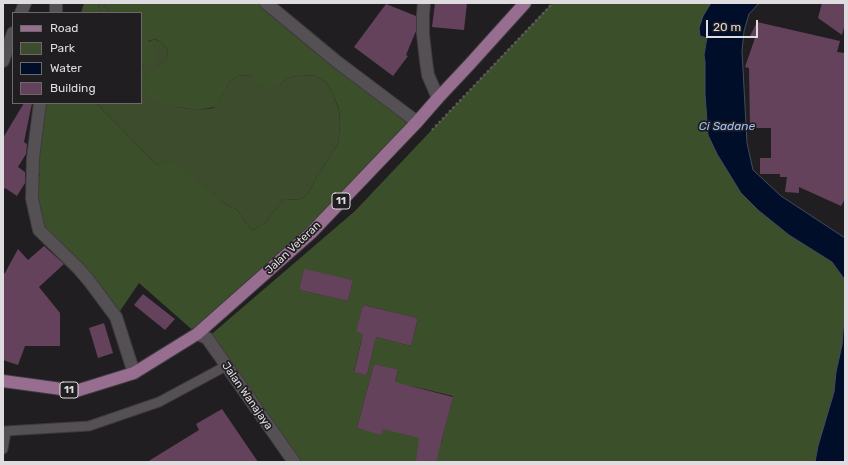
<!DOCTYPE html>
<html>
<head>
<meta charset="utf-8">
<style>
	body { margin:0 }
	#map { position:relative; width:848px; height:465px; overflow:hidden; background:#211e22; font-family:Rubik,sans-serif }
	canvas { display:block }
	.frame { position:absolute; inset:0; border:4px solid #dedcde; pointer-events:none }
	.legend { position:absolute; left:12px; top:12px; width:130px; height:92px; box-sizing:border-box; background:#211e22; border:1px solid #6d6a6d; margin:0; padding:5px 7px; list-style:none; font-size:12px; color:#dedcde }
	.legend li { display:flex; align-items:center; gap:8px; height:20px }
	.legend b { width:20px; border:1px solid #6d6a6d }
	.scale { position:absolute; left:706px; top:20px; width:52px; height:18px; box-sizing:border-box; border:2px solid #dedcde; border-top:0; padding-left:5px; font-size:12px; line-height:14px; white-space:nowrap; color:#dedcde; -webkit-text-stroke:3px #211e22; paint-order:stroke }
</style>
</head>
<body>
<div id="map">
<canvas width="848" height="465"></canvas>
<div class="frame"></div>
<ul class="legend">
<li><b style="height:5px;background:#976e90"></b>Road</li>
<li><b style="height:11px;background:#3c4c2d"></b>Park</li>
<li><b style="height:11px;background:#000e29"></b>Water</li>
<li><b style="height:11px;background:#65425c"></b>Building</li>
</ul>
<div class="scale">20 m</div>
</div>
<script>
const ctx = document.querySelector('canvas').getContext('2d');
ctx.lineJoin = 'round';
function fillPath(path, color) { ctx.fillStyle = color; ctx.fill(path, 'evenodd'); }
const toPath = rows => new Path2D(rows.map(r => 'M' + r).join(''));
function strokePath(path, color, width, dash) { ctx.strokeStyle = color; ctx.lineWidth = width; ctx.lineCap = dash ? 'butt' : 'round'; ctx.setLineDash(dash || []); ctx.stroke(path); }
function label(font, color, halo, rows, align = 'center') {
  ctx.font = font + ' Rubik,sans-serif'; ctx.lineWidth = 3.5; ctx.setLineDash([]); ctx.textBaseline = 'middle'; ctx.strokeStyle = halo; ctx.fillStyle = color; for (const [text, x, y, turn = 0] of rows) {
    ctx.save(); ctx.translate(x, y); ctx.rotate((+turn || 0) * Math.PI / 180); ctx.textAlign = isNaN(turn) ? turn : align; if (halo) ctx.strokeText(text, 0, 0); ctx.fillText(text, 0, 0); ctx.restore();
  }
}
fillPath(toPath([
	[99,3,103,3,111,13,101,13,98,9],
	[154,39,162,43,168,50,166,60,144,79,176,107,198,110,214,108,231,80,241,75,253,76,280,85,287,78,302,75,316,76,327,83,333,94,339,110,340,126,338,144,316,178,308,194,300,200,284,199,265,223,252,231,237,210,225,204,177,162,157,165,96,103,141,103,141,65,146,66,148,42]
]), '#3c4c2d');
fillPath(toPath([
	[84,3,99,3,98,9,101,13,81,13],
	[103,3,266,3,417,122,308,235,197,334,139,283,116,317,39,230,29,199,40,175,34,163,42,103,96,103,157,165,177,161,225,204,237,210,252,231,265,223,284,199,300,200,308,194,316,178,338,144,340,126,339,109,333,94,327,83,316,76,302,75,287,78,280,85,270,88,258,85,253,76,241,75,231,80,215,107,198,110,176,107,155,102,146,92,144,78,166,60,168,50,162,43,155,39,148,41,155,49,157,57,153,64,146,66,141,65,141,13,111,13],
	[552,3,711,3,704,55,705,62,705,94,708,135,741,193,758,210,789,235,832,262,845,280,845,305,842,345,836,372,834,392,818,446,815,462,297,462,207,338,355,211],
	[304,270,353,280,348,301,299,290],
	[363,305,418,318,411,346,357,332],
	[362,338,375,341,367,375,354,371],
	[374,364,398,371,381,434,357,428],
	[411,386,453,396,441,443,399,433]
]), '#3c4f2b');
const water = toPath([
	[711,3,759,3,749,14,744,31,742,51,747,143,753,170,781,196,845,238,845,280,832,262,789,235,758,210,741,193,717,154,708,135,705,94,705,62,704,55,707,38,700,36,699,28,703,16,711,3],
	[845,305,845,462,815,462,818,446,834,392,836,372,842,345,845,305]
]);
fillPath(water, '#000e29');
strokePath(water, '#434c5f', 1);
fillPath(toPath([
	[435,3,467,3,464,30,432,27],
	[822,3,845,3,845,23,842,35,818,18],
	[386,4,416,16,416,31,406,55,408,56,393,76,354,47],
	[757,22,840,41,837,52,845,53,845,199,841,206,799,187,799,193,785,192,787,177,780,177,780,174,760,174,760,158,771,158,771,128,750,128,749,68,745,67,755,38,750,36],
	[24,103,32,103,24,142,27,144,26,154,18,167,25,172,25,183,17,196,5,188,3,191,3,138],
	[44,246,64,264,39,287,60,313,60,346,25,346,18,365,3,360,3,274,5,273,18,249,28,260],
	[304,269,353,280,348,301,299,290],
	[143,294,175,319,165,330,134,305],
	[363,305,418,318,411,346,376,337,367,375,354,372,363,334,356,332],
	[104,323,113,353,98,358,89,328],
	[374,364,398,370,395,382,453,397,436,462,416,462,419,438,383,429,381,435,357,428],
	[222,409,258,462,147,462,199,430,196,424]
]), '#65425c');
const service = toPath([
	[3,449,6,431,89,426,159,402,226,366]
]);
const minor = toPath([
	[56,3,56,13],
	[266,3,336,61,417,122],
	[424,3,423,14,423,34,426,61,428,75,438,98],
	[21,13,25,3],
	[3,61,13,33],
	[40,103,33,158,32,199,39,230,79,269,90,282,116,317,134,373],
	[197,334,207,338,294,462]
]);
const primary = toPath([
	[3,381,76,391,134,373,197,334,311,233,417,122,438,98,469,65,525,3]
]);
strokePath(service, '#3e3b3e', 11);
strokePath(minor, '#3e3b3e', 14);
strokePath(primary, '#3e3b3e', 14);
strokePath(toPath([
	[432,130,553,3]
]), '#615e62', 2.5, [2, 3]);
strokePath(service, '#545054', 9);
strokePath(minor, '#545054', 12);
strokePath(primary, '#976e90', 12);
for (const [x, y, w] of [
	[341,201,18],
	[69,390,18]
]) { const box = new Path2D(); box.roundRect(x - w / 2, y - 8, w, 16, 3); ctx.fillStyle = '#211e22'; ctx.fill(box); strokePath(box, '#dedcde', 1); }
label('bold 10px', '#dedcde', null, [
	["11",341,201],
	["11",69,390]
]);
label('11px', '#dedcde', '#211e22', [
	["Jalan Veteran",293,248,-43],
	["Jalan Wanajaya",247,396,55]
]);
label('italic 12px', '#9bc2fb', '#211e22', [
	["Ci Sadane",727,127]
]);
</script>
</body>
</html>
